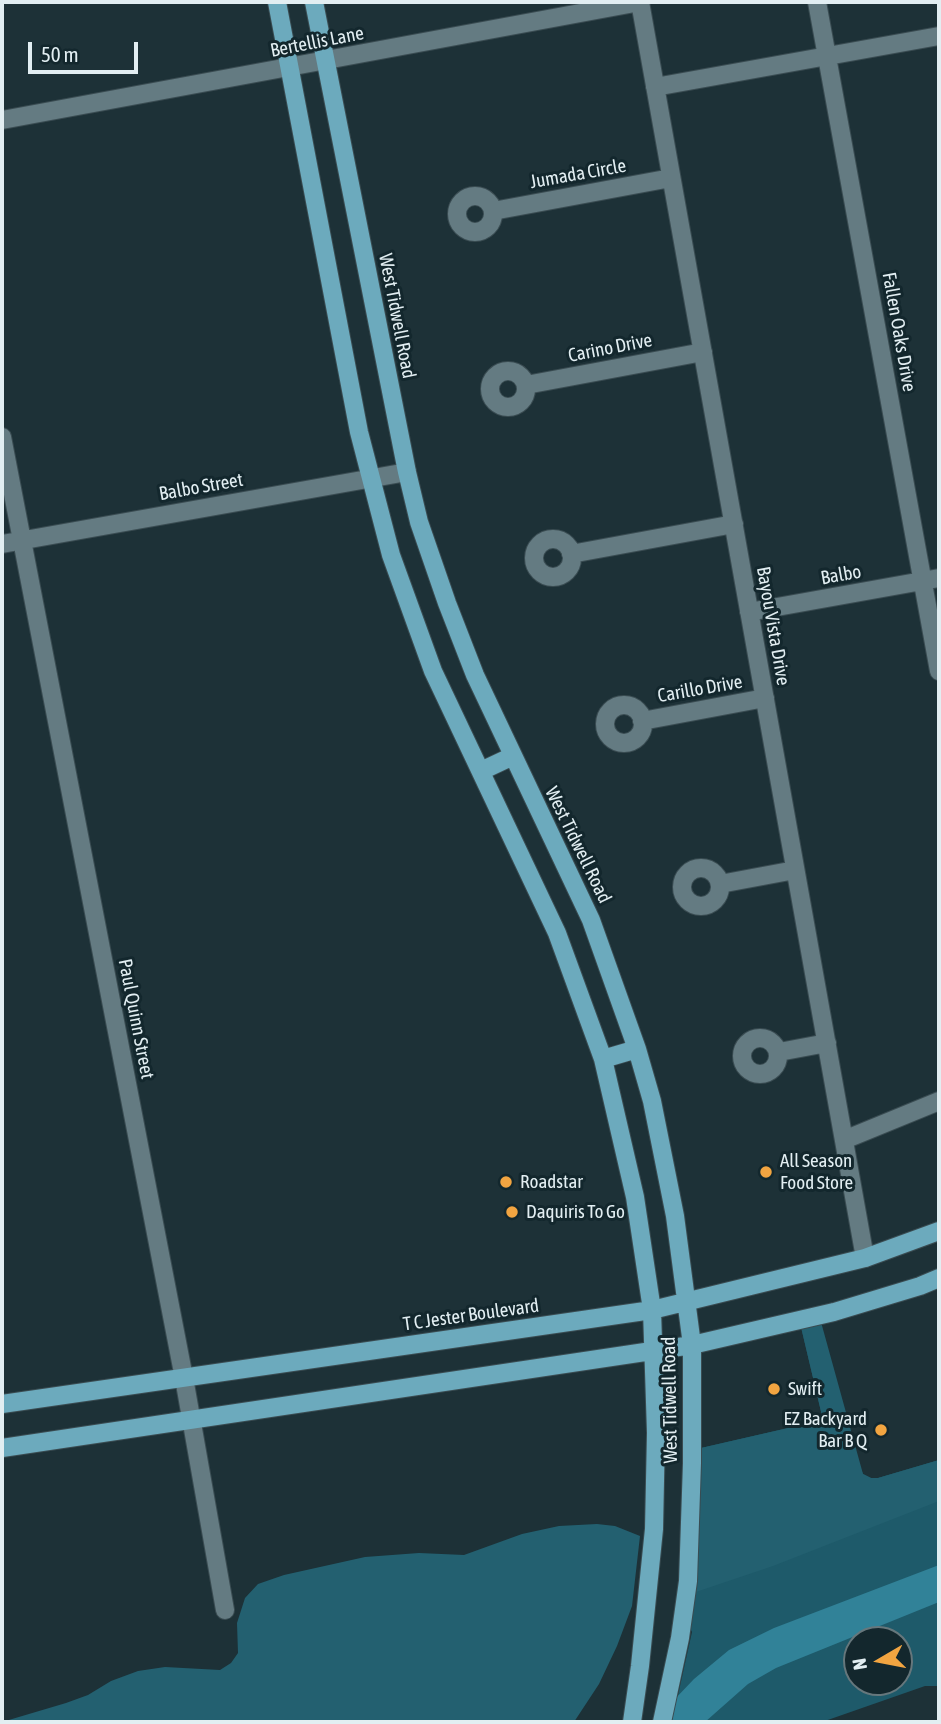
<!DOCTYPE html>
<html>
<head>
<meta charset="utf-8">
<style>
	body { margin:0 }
	#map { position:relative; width:941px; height:1724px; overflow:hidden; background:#1d3137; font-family:"Asap Condensed",sans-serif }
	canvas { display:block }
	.frame { position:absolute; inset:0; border:4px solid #e2eef2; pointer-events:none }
	.north { position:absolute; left:843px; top:1626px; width:70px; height:70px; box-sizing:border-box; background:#13272d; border:2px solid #66777c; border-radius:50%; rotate:260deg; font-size:19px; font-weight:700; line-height:28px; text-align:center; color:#e2eef2 }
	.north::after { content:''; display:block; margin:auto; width:24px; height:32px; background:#f2a541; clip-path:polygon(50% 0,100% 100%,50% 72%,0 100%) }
	.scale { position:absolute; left:28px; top:42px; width:110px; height:32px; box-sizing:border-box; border:4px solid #e2eef2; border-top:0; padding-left:9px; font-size:21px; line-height:24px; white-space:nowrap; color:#e2eef2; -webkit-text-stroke:5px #13272d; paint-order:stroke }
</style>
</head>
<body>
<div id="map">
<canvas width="941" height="1724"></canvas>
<div class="frame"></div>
<div class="north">N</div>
<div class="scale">50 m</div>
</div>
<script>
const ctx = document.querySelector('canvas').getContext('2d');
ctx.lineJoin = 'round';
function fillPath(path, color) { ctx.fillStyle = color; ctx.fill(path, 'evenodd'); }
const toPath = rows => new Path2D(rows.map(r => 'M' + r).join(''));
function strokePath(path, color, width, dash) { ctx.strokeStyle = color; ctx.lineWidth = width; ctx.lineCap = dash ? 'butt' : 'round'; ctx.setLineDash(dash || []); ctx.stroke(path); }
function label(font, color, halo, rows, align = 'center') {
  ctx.font = font + ' "Asap Condensed",sans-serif'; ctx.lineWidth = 6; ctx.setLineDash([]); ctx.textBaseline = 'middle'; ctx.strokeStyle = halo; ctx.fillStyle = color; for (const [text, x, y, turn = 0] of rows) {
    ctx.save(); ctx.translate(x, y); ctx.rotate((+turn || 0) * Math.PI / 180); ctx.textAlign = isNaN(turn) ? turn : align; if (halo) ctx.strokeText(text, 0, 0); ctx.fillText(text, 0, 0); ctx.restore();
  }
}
fillPath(toPath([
	[801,1327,863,1474,871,1478,878,1478,939,1460,939,1686,925,1686,822,1722,672,1722,692,1632,689,1626,698,1546,701,1448,823,1420],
	[857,1640,899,1640,899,1682,857,1682]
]), '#1e5a6a');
fillPath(toPath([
	[821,1322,863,1474,871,1478,878,1478,939,1460,939,1501,773,1566,693,1593,700,1514,701,1448,823,1420,801,1327],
	[597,1524,615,1526,640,1536,632,1606,617,1646,599,1684,574,1722,2,1722,66,1703,88,1695,111,1681,138,1671,165,1667,220,1670,231,1663,238,1653,237,1623,245,1598,258,1584,284,1575,365,1557,419,1553,464,1555,522,1534,559,1526]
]), '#236070');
fillPath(toPath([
	[939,1565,939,1602,776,1668,748,1684,705,1722,653,1722,694,1679,729,1650,774,1628]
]), '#318298');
const minor = toPath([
	[640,2,865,1258],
	[817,2,939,671],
	[655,87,939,36],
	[2,120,640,2],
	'457 214a18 18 0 1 1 36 0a18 18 0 1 1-36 0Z',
	[493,211,671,178],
	'490 389a18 18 0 1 1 36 0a18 18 0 1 1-36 0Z',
	[526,385,703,352],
	[2,437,184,1378,225,1610],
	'534 558a19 19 0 1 1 38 0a19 19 0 1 1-38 0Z',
	[2,544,407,472],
	[571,554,734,524],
	[749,612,939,578],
	'605 724a19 19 0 1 1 38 0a19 19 0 1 1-38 0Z',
	[642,721,765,698],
	'682 887a19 19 0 1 1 38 0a19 19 0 1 1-38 0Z',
	[720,884,795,870],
	'742 1056a18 18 0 1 1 36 0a18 18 0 1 1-36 0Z',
	[779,1052,827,1043],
	[844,1140,939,1101]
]);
const major = toPath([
	[277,2,359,432,391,555,433,671,557,933,603,1059,635,1197,652,1310,656,1433,654,1529,640,1666,632,1722],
	[314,2,407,472,419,522,447,603,475,675,591,920,637,1049,652,1101,675,1216,692,1345,692,1463,688,1581,680,1638,662,1722],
	[481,771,513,756],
	[603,1059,637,1049],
	[2,1404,652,1310,865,1258,939,1231],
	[2,1448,692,1345,834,1312,920,1286,939,1278]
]);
strokePath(minor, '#3a4c52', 20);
strokePath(major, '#3a4c52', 20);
strokePath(minor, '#647b82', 18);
strokePath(major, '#6caabd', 18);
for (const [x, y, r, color] of [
	[766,1172,7,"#f2a541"],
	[506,1182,7,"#f2a541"],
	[512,1212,7,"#f2a541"],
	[774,1389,7,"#f2a541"],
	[881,1430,7,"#f2a541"]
]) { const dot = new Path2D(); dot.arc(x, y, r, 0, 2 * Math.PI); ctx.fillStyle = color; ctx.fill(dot); strokePath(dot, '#13272d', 2.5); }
label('19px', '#e2eef2', '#13272d', [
	["Bertellis Lane",317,42,-11],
	["Jumada Circle",578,174,-10],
	["West Tidwell Road",397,316,79],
	["Fallen Oaks Drive",899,332,80],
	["Carino Drive",610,348,-11],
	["Balbo Street",201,487,-10],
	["Balbo",841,575,-10],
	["Bayou Vista Drive",773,626,80],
	["Carillo Drive",700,689,-10],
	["West Tidwell Road",578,845,64],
	["Paul Quinn Street",136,1019,79],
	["T C Jester Boulevard",471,1315,-8],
	["West Tidwell Road",670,1400,-91]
]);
label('19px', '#e2eef2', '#13272d', [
	["All Season",780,1161],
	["Food Store",780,1183],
	["Roadstar",520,1182],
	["Daquiris To Go",526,1212],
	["Swift",788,1389],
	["EZ Backyard",867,1419,"right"],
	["Bar B Q",867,1441,"right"]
], 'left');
</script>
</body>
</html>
